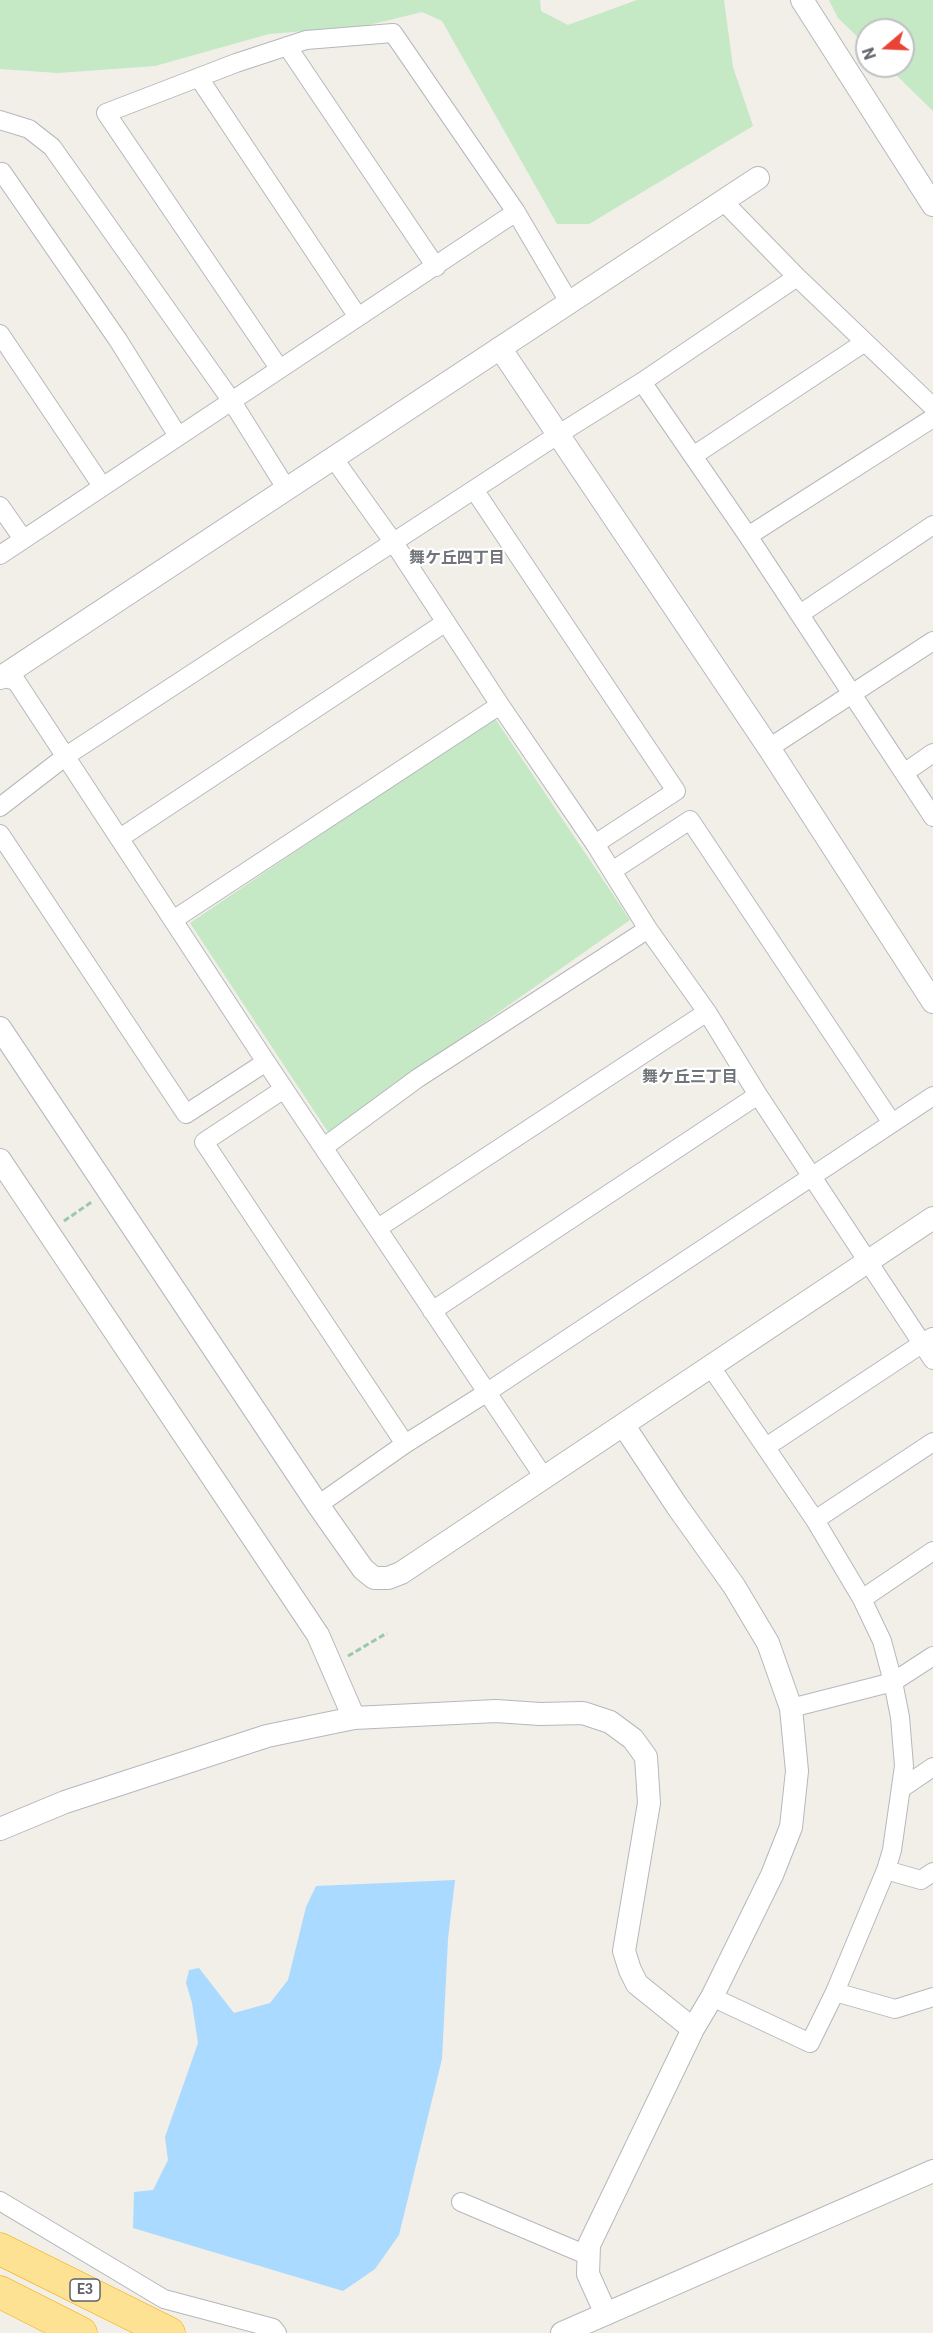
<!DOCTYPE html>
<html>
<head>
<meta charset="utf-8">
<style>
	body { margin:0 }
	#map { position:relative; width:933px; height:2333px; overflow:hidden; background:#f1efe8; font-family:Roboto,sans-serif }
	canvas { display:block }
	.north { position:absolute; left:855px; top:18px; width:60px; height:60px; box-sizing:border-box; background:#fff; border:2px solid #bfc1c3; border-radius:50%; rotate:251deg; font-size:16px; font-weight:700; line-height:24px; text-align:center; color:#5f6368 }
	.north::after { content:''; display:block; margin:auto; width:21px; height:27px; background:#ea4335; clip-path:polygon(50% 0,100% 100%,50% 72%,0 100%) }
</style>
</head>
<body>
<div id="map">
<canvas width="933" height="2333"></canvas>
<div class="north">N</div>
</div>
<script>
const ctx = document.querySelector('canvas').getContext('2d');
ctx.lineJoin = 'round';
function fillPath(path, color) { ctx.fillStyle = color; ctx.fill(path, 'evenodd'); }
const toPath = rows => new Path2D(rows.map(r => 'M' + r).join(''));
function strokePath(path, color, width, dash) { ctx.strokeStyle = color; ctx.lineWidth = width; ctx.lineCap = dash ? 'butt' : 'round'; ctx.setLineDash(dash || []); ctx.stroke(path); }
function label(font, color, halo, rows, align = 'center') {
  ctx.font = font + ' Roboto,"Noto Sans JP",sans-serif'; ctx.lineWidth = 4.5; ctx.setLineDash([]); ctx.textBaseline = 'middle'; ctx.strokeStyle = halo; ctx.fillStyle = color; for (const [text, x, y, turn = 0] of rows) {
    ctx.save(); ctx.translate(x, y); ctx.rotate((+turn || 0) * Math.PI / 180); ctx.textAlign = isNaN(turn) ? turn : align; if (halo) ctx.strokeText(text, 0, 0); ctx.fillText(text, 0, 0); ctx.restore();
  }
}
fillPath(toPath([
	[0,0,540,0,541,11,568,25,637,0,724,0,733,67,753,126,589,224,557,224,442,21,422,12,365,26,269,34,155,66,58,73,0,69],
	[829,0,933,0,933,111,887,66,903,66,903,30,867,30,867,46,838,18],
	[494,717,630,920,328,1132,190,923]
]), '#c5e8c5');
fillPath(toPath([
	[455,1880,448,1939,442,2059,399,2235,375,2269,343,2291,133,2228,134,2192,153,2190,168,2160,165,2137,198,2043,192,2003,186,1983,189,1970,199,1968,234,2013,270,2003,288,1980,306,1907,316,1886]
]), '#aadaff');
const minor = toPath([
	[287,46,436,267],
	[199,78,358,317],
	[0,120,29,129,52,147,231,400,286,488],
	[0,173,2,172,118,340,178,436],
	[723,201,797,277,933,407],
	[0,334,102,486],
	[279,368,106,113,236,63,306,40,393,33,516,212,569,302],
	[642,382,748,536,933,817],
	[693,456,865,342],
	[334,459,394,543,500,705,595,844,648,929,707,1012,758,1095,933,1360],
	[475,491,676,791,595,844],
	[0,506,23,539],
	[748,536,933,418],
	[0,555,516,212],
	[800,614,933,525],
	[0,677,16,681,266,1062,543,1476],
	[769,748,933,641],
	[904,773,933,753],
	[0,807,66,756,559,434,642,382,797,277],
	[0,834,186,1114,266,1062],
	[120,838,446,622],
	[612,871,690,820,892,1123],
	[173,920,500,705],
	[284,1089,204,1142,405,1444],
	[324,1147,418,1078,648,929],
	[378,1228,707,1012],
	[432,1311,758,1095],
	[711,1367,815,1520,862,1599,882,1641,893,1682,900,1717,904,1766,892,1850,886,1870,835,1992,810,2043,712,1997],
	[766,1447,932,1337],
	[318,1505,405,1444,486,1393,933,1096],
	[815,1520,933,1442],
	[862,1599,933,1551],
	[791,1708,893,1682,933,1656],
	[902,1788,933,1767],
	[886,1870,921,1880,933,1872],
	[835,1992,895,2009,933,1997],
	[0,2201,164,2299,273,2328,277,2333],
	[461,2202,589,2256]
]);
const tertiary = toPath([
	[802,0,933,205],
	[500,348,769,748,933,1002],
	[0,678,758,178],
	[0,1028,318,1505,363,1569,374,1578,388,1578,401,1573,933,1218],
	[0,1160,318,1635,354,1718],
	[0,1829,65,1802,267,1736,354,1718,496,1711,540,1714,583,1713,610,1722,633,1739,646,1757,649,1803,624,1951,630,1970,637,1984,693,2029],
	[606,2314,588,2274,589,2245,693,2029,712,1997,772,1875,791,1827,797,1771,791,1708,768,1643,734,1586,677,1506,624,1426],
	[562,2333,933,2171]
]);
const motorway = toPath([
	[0,2249,169,2333],
	[0,2292,81,2333]
]);
strokePath(minor, '#b5b8bc', 20);
strokePath(tertiary, '#b5b8bc', 24);
strokePath(motorway, '#f9ab00', 33);
strokePath(toPath([
	[64,1221,93,1201],
	[348,1656,387,1633]
]), '#9cc7a9', 3, [6, 3]);
strokePath(minor, '#fff', 18);
strokePath(tertiary, '#fff', 22);
strokePath(motorway, '#fde293', 32);
for (const [x, y, w] of [
	[85,2290,30]
]) { const box = new Path2D(); box.roundRect(x - w / 2, y - 11, w, 22, 4.5); ctx.fillStyle = '#fff'; ctx.fill(box); strokePath(box, '#5f6368', 1.5); }
label('bold 14px', '#5f6368', null, [
	["E3",85,2290]
]);
label('bold 16px', '#70757a', '#fff', [
	["舞ケ丘四丁目",457,559],
	["舞ケ丘三丁目",690,1078]
]);
</script>
</body>
</html>
